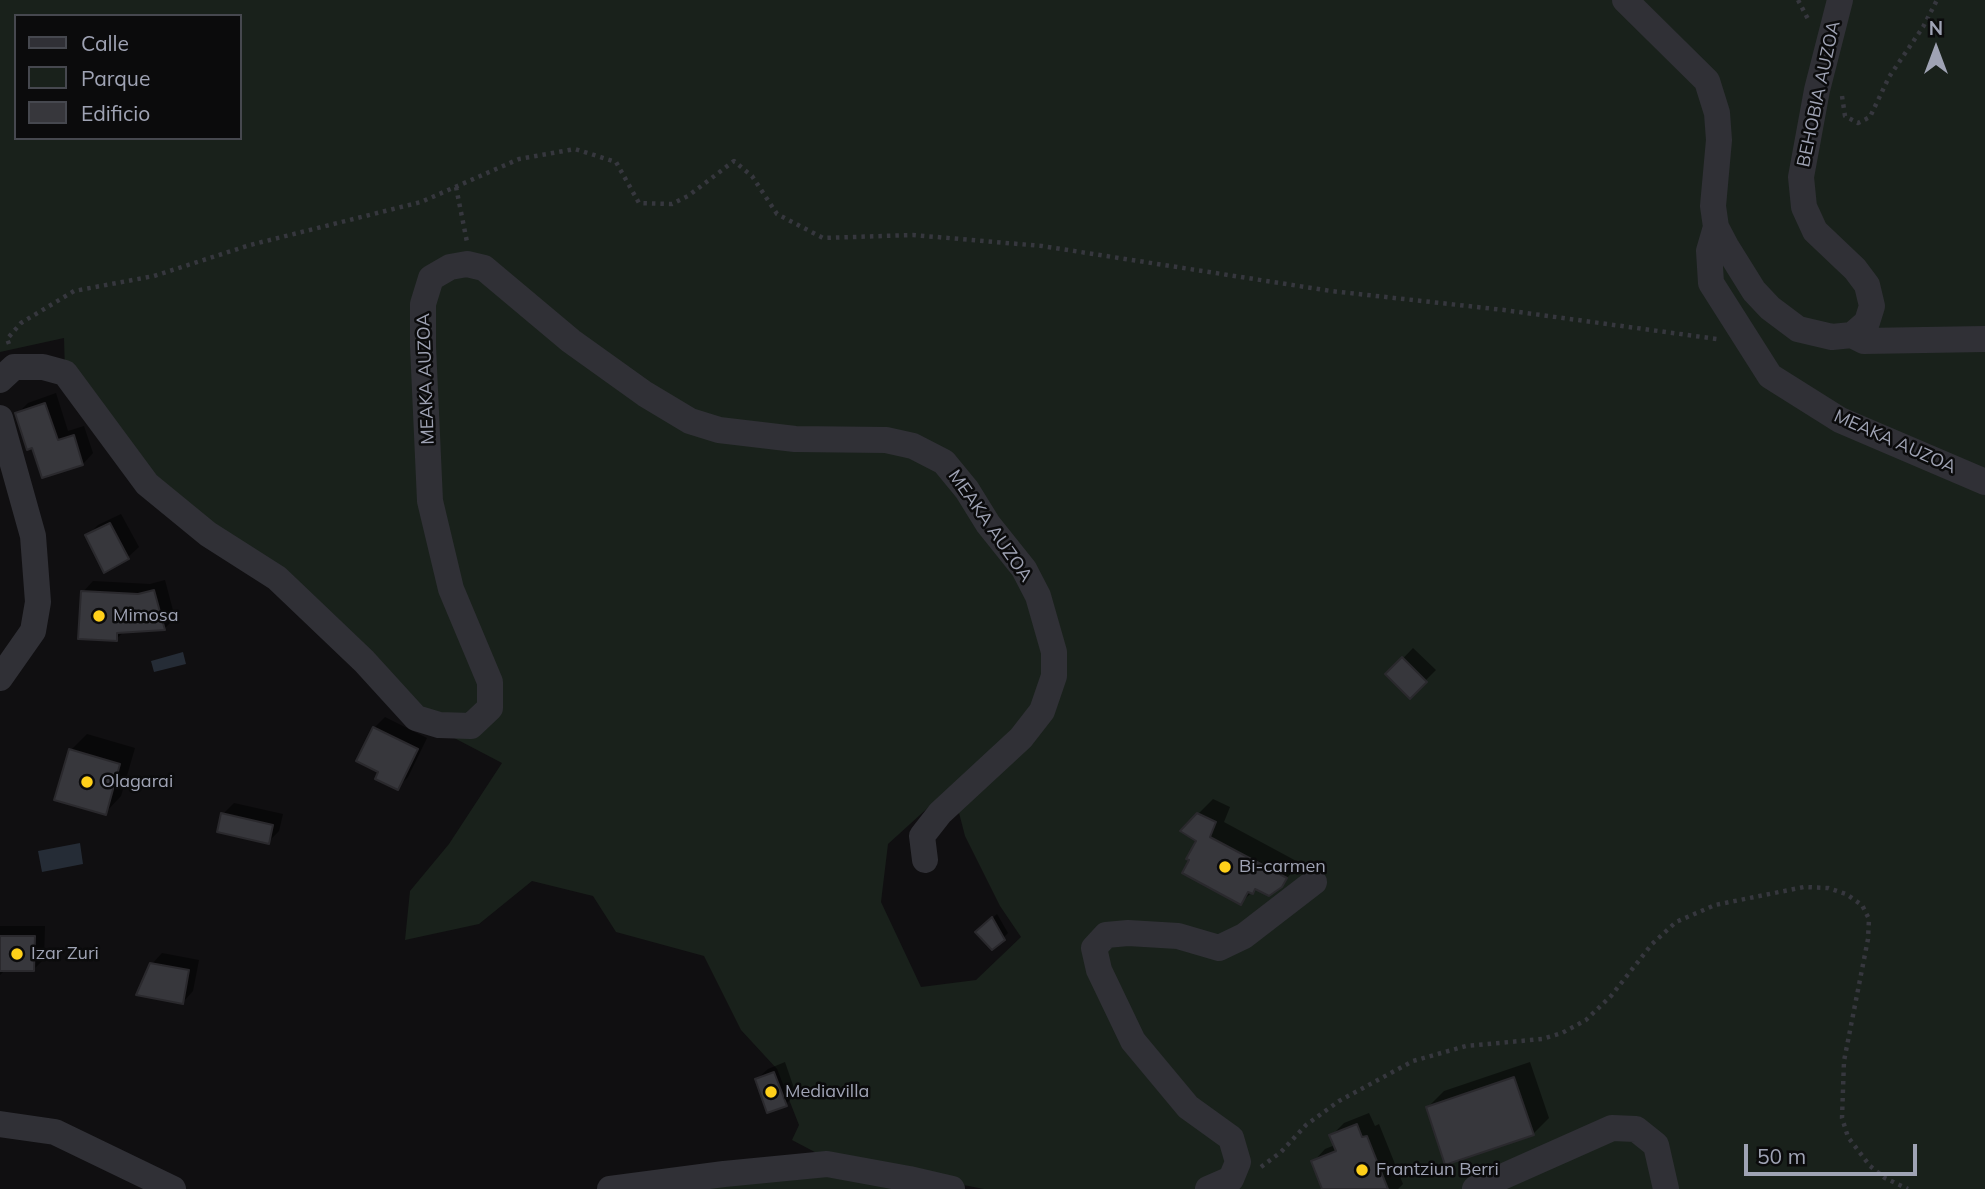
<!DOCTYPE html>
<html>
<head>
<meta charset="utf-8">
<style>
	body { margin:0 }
	#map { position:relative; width:1985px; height:1189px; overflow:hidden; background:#100f11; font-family:Mulish,sans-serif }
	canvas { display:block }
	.legend { position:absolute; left:14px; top:14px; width:228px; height:126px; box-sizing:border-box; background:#0b0b0c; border:2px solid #46484f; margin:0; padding:9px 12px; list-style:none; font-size:21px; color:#9fa3b4 }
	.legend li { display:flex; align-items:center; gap:14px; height:35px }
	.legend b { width:35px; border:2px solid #46484f }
	.north { position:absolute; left:1901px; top:14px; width:70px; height:70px; -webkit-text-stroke:5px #0b0b0c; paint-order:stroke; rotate:0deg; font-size:19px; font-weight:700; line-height:28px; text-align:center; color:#9fa3b4 }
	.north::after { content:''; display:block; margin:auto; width:24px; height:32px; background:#9fa3b4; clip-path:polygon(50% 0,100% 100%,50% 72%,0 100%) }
	.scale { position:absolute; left:1744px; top:1144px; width:173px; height:32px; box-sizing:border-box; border:4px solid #9fa3b4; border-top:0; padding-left:9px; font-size:21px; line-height:24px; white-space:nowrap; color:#9fa3b4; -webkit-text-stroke:5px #0b0b0c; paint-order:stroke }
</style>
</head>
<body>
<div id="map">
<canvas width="1985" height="1189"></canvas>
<ul class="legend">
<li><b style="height:9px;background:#303036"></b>Calle</li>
<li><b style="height:19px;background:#19211b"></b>Parque</li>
<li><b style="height:19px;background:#37373c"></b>Edificio</li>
</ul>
<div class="north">N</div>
<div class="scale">50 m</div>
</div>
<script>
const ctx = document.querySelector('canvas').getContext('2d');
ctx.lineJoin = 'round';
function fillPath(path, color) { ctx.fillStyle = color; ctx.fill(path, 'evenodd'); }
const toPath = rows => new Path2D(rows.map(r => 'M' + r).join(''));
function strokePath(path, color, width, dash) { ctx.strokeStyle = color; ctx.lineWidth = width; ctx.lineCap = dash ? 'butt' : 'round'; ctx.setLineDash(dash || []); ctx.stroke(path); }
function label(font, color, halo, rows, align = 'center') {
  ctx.font = font + ' Mulish,sans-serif'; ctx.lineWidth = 5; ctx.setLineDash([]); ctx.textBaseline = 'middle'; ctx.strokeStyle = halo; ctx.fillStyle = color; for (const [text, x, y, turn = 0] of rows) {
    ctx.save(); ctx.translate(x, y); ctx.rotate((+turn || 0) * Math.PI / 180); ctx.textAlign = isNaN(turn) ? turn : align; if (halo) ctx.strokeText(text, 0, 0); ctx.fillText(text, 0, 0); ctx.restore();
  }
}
fillPath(toPath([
	[0,0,1985,0,1985,1189,984,1189,828,1159,792,1140,799,1125,777,1069,741,1030,704,956,616,932,593,896,532,881,479,924,405,940,410,891,449,844,502,763,416,718,277,578,147,484,65,373,64,338,0,352],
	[16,16,240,16,240,138,16,138],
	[1046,644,1044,723,957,805,965,836,1000,906,1021,937,976,980,921,987,881,902,888,844,1029,716,1045,681],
	[824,1168,934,1189,659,1189]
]), '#19211b');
fillPath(toPath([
	[183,652,186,664,154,672,151,661],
	[80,843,83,864,42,872,38,851]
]), '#252c36');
fillPath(toPath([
	[56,393,68,431,84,426,93,453,83,464,17,414,28,403],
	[121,514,139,547,128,557,87,536,98,525],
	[165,580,175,618,165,628,125,631,116,639,83,592,93,581,150,584],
	[1413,648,1436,670,1410,696,1388,674],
	[385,717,427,738,408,777,397,788,380,772,374,728],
	[87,734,135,748,121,796,105,813,71,750],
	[1213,799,1230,807,1224,822,1300,863,1281,885,1257,888,1240,903,1198,840,1198,814],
	[234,803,283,814,279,831,268,842,223,814],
	[997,914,1008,933,1003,938,977,932],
	[0,926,45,926,44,959,34,969,6,969,0,975],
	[162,953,199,960,193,991,183,1002,152,964],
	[785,1062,796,1094,786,1104,757,1079,768,1069],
	[1530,1062,1549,1118,1533,1134,1428,1107,1444,1091],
	[1369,1113,1375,1126,1379,1124,1403,1184,1398,1189,1324,1189,1313,1162,1325,1149,1335,1145,1331,1136,1344,1123]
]), '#0007');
const building = toPath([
	[45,403,58,440,74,435,83,465,42,478,32,448,27,450,15,413,45,403],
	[110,523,129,559,104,573,85,535,110,523],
	[154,590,165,630,117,633,117,641,78,639,81,591,138,594,154,590],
	[1402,657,1427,682,1410,699,1385,674,1402,657],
	[373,727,418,749,398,790,375,779,378,772,356,761,373,727],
	[69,749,120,764,106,815,54,800,69,749],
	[221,813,273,825,269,844,217,832,221,813],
	[1197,813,1216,822,1210,837,1287,878,1282,887,1269,896,1255,889,1253,894,1248,892,1241,905,1182,873,1189,860,1186,859,1196,841,1180,831,1197,813],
	[992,917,1005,940,992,950,975,932,992,917],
	[0,936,35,936,34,971,0,971,0,936],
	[150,963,189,970,183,1004,136,995,150,963],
	[774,1072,787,1106,767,1113,755,1079,774,1072],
	[1514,1077,1534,1135,1445,1165,1426,1107,1514,1077],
	[1357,1124,1362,1137,1367,1136,1388,1189,1322,1189,1311,1161,1336,1151,1329,1135,1357,1124]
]);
fillPath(building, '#37373c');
strokePath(building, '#2a292d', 2);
strokePath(toPath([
	[1798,0,1809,21],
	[1842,96,1845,116,1858,123,1870,117,1889,77,1923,27,1937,0],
	[456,187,467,242],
	[9,344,7,339,21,323,74,291,154,276,250,245,421,202,519,159,575,149,616,162,639,203,672,204,688,196,734,161,752,176,777,214,823,238,913,235,1042,246,1331,291,1504,310,1717,339],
	[1261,1167,1281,1152,1306,1125,1339,1101,1413,1061,1466,1046,1542,1039,1562,1033,1586,1020,1611,996,1652,944,1676,922,1715,905,1804,887,1828,888,1846,894,1862,905,1869,919,1868,939,1844,1061,1842,1118,1848,1137,1870,1166,1885,1178,1908,1189]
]), '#36373e', 4.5, [3.5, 5]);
strokePath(toPath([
	[1625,0,1707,81,1717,113,1719,140,1713,206,1716,227,1726,246,1754,291,1770,308,1798,329,1832,337,1852,335,1867,322,1872,306,1867,285,1855,269,1815,231,1804,207,1801,177,1817,90,1840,0],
	[1716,227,1709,251,1711,283,1770,376,1840,420,1985,482],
	[1852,335,1864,341,1985,339],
	[0,380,14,367,43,367,65,373,147,484,208,534,277,578,364,661,416,718,439,725,471,726,490,708,490,682,451,589,430,501,423,346,423,304,431,278,450,267,467,264,484,268,571,341,645,394,690,421,719,430,795,439,886,440,913,446,944,462,967,490,988,524,1024,569,1038,596,1054,652,1054,676,1042,711,1021,738,940,813,922,836,925,860],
	[0,418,33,536,38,602,33,631,0,678],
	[0,1124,55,1132,173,1189],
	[610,1189,724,1174,827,1164,909,1179,952,1189],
	[1208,1189,1231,1179,1238,1162,1231,1138,1188,1107,1133,1041,1099,970,1094,948,1106,935,1128,933,1178,936,1219,948,1244,936,1314,882],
	[1475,1189,1612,1128,1636,1129,1656,1145,1666,1189]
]), '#303036', 26);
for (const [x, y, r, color] of [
	[99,616,7,"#ffd01a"],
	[87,782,7,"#ffd01a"],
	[1225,867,7,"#ffd01a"],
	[17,954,7,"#ffd01a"],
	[771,1092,7,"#ffd01a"],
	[1362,1170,7,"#ffd01a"]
]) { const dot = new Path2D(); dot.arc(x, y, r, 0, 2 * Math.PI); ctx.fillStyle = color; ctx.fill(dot); strokePath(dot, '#0b0b0c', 2.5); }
label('18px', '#9fa3b4', '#0b0b0c', [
	["BEHOBIA AUZOA",1819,94,-78],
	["MEAKA AUZOA",426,379,-92],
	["MEAKA AUZOA",1895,442,24],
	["MEAKA AUZOA",990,526,55]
]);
label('18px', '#9fa3b4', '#0b0b0c', [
	["Mimosa",113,616],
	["Olagarai",101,782],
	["Bi-carmen",1239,867],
	["Izar Zuri",31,954],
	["Mediavilla",785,1092],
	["Frantziun Berri",1376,1170]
], 'left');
</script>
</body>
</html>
